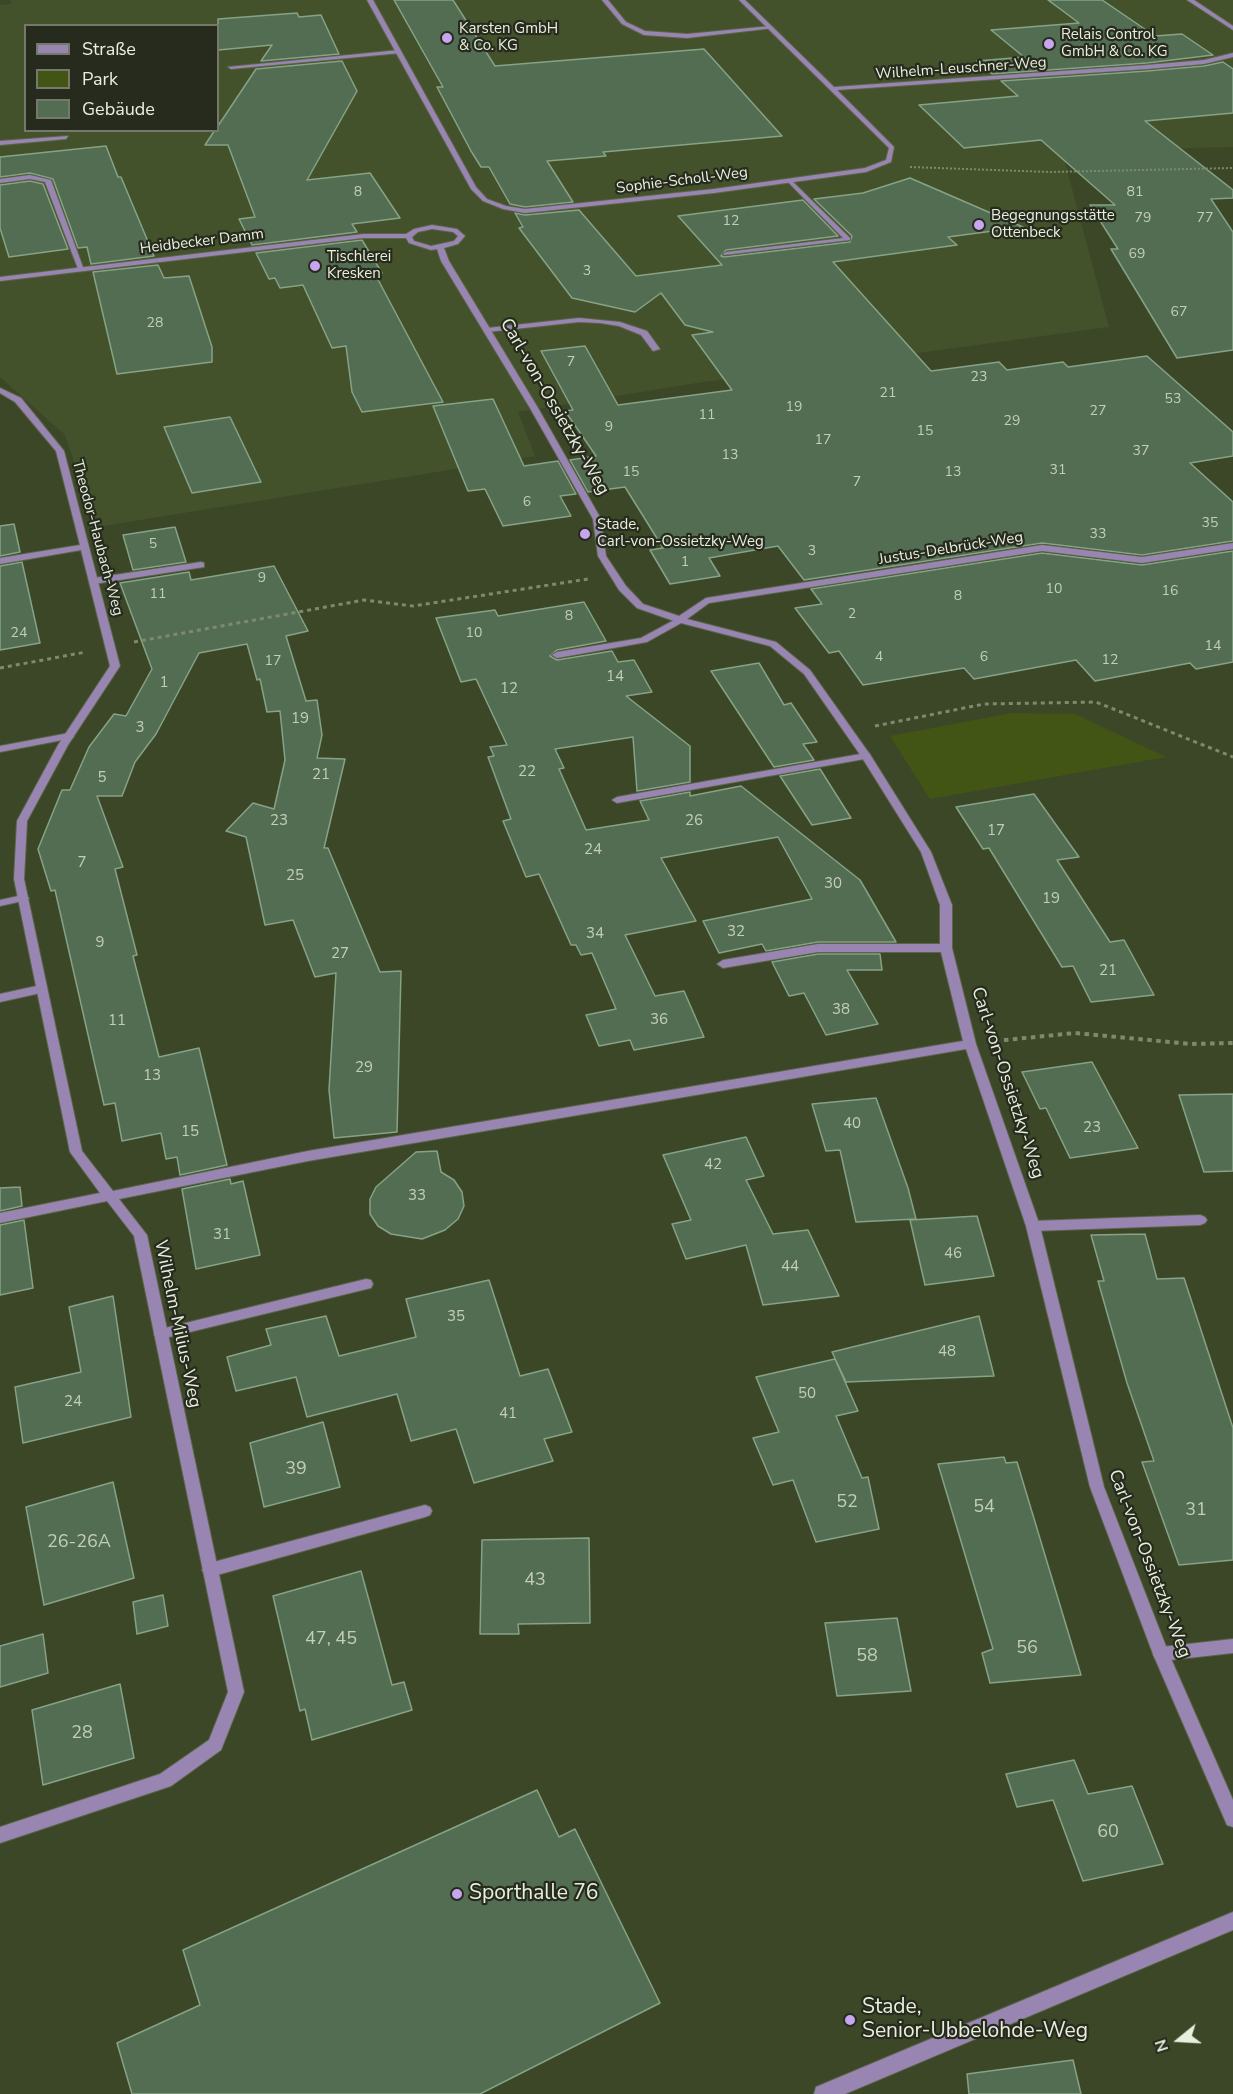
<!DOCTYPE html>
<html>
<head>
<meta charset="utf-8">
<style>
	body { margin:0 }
	#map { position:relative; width:1233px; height:2094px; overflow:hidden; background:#3c4728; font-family:"Nunito Sans",sans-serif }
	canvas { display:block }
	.legend { position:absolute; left:24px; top:24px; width:195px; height:108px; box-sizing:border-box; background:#262b1d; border:2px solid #74796a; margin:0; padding:8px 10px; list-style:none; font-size:18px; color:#e8efdd }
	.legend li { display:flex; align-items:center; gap:12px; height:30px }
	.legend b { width:30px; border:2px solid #74796a }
	.north { position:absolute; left:1149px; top:2010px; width:60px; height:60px; -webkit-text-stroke:4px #262b1d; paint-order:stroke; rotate:252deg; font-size:16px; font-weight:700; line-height:24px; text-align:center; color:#e8efdd }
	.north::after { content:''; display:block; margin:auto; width:21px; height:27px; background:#e8efdd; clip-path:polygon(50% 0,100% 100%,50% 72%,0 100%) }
</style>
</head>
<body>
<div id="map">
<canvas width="1233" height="2094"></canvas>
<ul class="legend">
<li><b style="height:8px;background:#9985b1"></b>Straße</li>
<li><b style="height:16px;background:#425514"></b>Park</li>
<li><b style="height:16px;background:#536d53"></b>Gebäude</li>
</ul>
<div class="north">N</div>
</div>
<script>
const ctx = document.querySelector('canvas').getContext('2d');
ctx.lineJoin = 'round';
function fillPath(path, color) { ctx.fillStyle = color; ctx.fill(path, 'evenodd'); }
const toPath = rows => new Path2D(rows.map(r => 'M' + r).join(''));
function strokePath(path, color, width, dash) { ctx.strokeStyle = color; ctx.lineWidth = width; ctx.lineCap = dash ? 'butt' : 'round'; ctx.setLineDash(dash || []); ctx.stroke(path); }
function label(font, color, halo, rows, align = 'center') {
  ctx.font = font + ' "Nunito Sans",sans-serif'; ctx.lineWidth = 4.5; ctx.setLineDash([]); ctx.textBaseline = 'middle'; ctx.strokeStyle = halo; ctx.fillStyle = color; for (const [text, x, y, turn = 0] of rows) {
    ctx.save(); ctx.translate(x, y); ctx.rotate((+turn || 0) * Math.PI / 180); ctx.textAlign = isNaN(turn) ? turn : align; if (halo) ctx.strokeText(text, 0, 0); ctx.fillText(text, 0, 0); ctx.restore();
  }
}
fillPath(toPath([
	[10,0,1233,0,1233,147,1062,151,1109,327,697,383,518,412,535,456,97,527,65,435,0,377,0,5,11,4],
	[26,26,218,26,218,130,26,130]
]), '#44522b');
fillPath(toPath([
	[1012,713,1075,714,1166,757,930,799,890,736]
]), '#425514');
const building = toPath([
	[394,0,453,0,495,66,704,49,782,136,603,152,606,156,547,161,573,202,525,207,510,204,489,167,481,167,471,151,437,87,443,87,394,0],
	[1048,0,1102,0,1155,36,1182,34,1213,55,1147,63,992,74,977,61,1024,57,991,30,1079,23,1048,0],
	[297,13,299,17,321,15,339,54,261,61,272,45,218,50,218,19,297,13],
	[342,61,357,91,307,180,370,173,400,218,352,224,357,232,252,245,239,219,255,217,228,145,205,145,215,130,218,130,218,126,256,69,342,61],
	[1223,62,1233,69,1233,113,1145,121,1233,190,1233,198,1211,199,1233,232,1233,350,1177,358,1111,249,1118,249,1090,205,1115,205,1041,140,964,148,919,105,1018,96,1001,81,1147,71,1204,66,1223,62],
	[106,146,118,177,121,177,154,256,91,264,87,247,78,248,53,179,30,173,0,177,0,157,106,146],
	[910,178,1023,227,948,237,957,245,833,262,931,371,999,362,1007,370,1063,362,1068,367,1147,356,1233,432,1233,456,1190,463,1233,502,1233,541,1142,555,1042,543,804,580,778,546,709,558,720,576,670,584,650,550,663,548,625,487,588,492,570,460,596,456,565,411,573,410,541,351,585,346,618,405,732,390,692,335,713,332,685,325,661,293,635,312,572,298,519,228,523,227,515,213,525,215,579,210,636,276,722,265,678,216,803,200,838,236,726,250,721,256,724,257,850,242,852,236,814,199,863,193,910,178],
	[30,181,43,184,68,249,9,257,0,228,0,185,30,181],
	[362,240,382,273,375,274,443,402,362,412,352,392,346,346,332,348,303,285,280,288,275,278,269,279,256,253,362,240],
	[158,265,164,278,189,276,212,347,212,362,117,374,93,272,158,265],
	[493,399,524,466,558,461,576,494,560,496,571,516,503,526,485,489,468,491,433,406,493,399],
	[230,417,261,482,192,493,164,427,230,417],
	[14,524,20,552,0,556,0,526,14,524],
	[175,527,186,562,133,570,123,535,175,527],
	[1233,551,1233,662,1196,669,1190,663,1095,681,1076,660,974,679,964,668,863,685,839,651,829,653,795,608,822,604,811,589,1042,553,1142,565,1233,551],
	[22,562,40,643,0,650,0,566,22,562],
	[274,566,308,631,286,636,306,701,317,700,322,735,317,758,345,759,324,848,328,848,380,972,401,971,397,1132,334,1138,329,1090,336,973,315,977,293,920,265,925,246,837,226,831,253,803,274,809,285,760,280,711,267,712,260,679,257,680,247,644,199,653,156,734,135,762,122,796,97,796,123,867,115,869,137,955,133,956,159,1057,199,1048,227,1165,180,1175,177,1157,166,1159,161,1133,122,1141,115,1103,104,1105,55,890,51,891,38,849,62,790,70,790,89,747,114,714,126,716,152,669,120,583,189,572,191,580,274,566],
	[584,602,606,641,557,650,550,656,557,660,612,651,618,662,634,660,652,692,626,696,690,746,690,782,637,791,633,737,555,749,564,768,559,769,586,830,649,820,640,801,690,792,690,796,741,786,860,880,896,942,818,942,766,951,762,944,719,953,703,921,812,899,778,837,661,858,696,921,625,935,655,996,684,991,704,1037,634,1050,630,1040,599,1046,586,1015,616,1009,592,953,581,955,576,945,571,945,539,874,526,877,503,821,511,819,488,757,494,756,490,747,507,745,476,679,461,682,436,618,495,610,498,616,584,602],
	[759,663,784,705,791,703,817,742,803,744,814,760,774,767,711,671,759,663],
	[820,769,851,818,812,825,780,776,820,769],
	[1034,794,1079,857,1057,860,1110,942,1124,940,1154,995,1091,1002,1073,966,1062,967,989,848,983,849,956,807,1034,794],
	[818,954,880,954,882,970,847,970,878,1024,826,1035,804,993,789,996,772,962,818,954],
	[1092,1062,1138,1148,1070,1158,1046,1108,1040,1109,1022,1072,1092,1062],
	[1233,1094,1233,1171,1204,1172,1179,1095,1233,1094],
	[876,1098,908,1188,916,1219,856,1222,840,1150,826,1151,812,1104,876,1098],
	[746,1137,764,1176,746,1180,773,1234,808,1230,839,1296,763,1305,746,1245,686,1259,672,1224,691,1220,663,1155,746,1137],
	[437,1151,441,1172,454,1180,462,1192,464,1206,458,1219,445,1230,422,1239,391,1234,378,1226,370,1214,370,1199,376,1187,416,1152,437,1151],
	[230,1179,231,1184,243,1181,260,1255,196,1269,182,1189,230,1179],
	[20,1187,22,1206,0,1211,0,1188,20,1187],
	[977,1216,994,1276,925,1285,910,1220,977,1216],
	[24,1220,33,1288,0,1295,0,1225,24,1220],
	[1145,1234,1157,1279,1184,1278,1233,1428,1233,1560,1179,1565,1142,1462,1154,1461,1127,1383,1098,1281,1104,1281,1091,1235,1145,1234],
	[489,1280,520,1376,548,1369,572,1432,544,1439,553,1461,474,1483,456,1429,411,1441,397,1394,307,1417,296,1377,236,1391,227,1357,271,1345,266,1329,326,1316,339,1356,416,1337,406,1299,489,1280],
	[113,1296,131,1417,23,1443,15,1387,81,1372,69,1307,113,1296],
	[979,1316,994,1376,846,1382,832,1352,979,1316],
	[835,1359,858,1411,836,1416,862,1478,868,1477,879,1529,816,1542,793,1480,773,1485,753,1438,779,1432,756,1377,835,1359],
	[323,1422,340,1487,264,1507,250,1443,323,1422],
	[1004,1457,1006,1463,1017,1462,1081,1675,990,1683,982,1653,993,1649,938,1464,1004,1457],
	[113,1482,134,1578,44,1605,26,1507,113,1482],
	[589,1538,590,1623,518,1624,519,1634,480,1634,482,1540,589,1538],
	[361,1571,392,1685,404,1682,412,1710,312,1740,305,1709,300,1711,273,1596,361,1571],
	[163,1595,168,1626,137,1634,133,1602,163,1595],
	[897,1618,911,1691,837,1696,825,1623,897,1618],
	[43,1634,48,1673,0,1687,0,1646,43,1634],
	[120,1684,134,1758,43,1785,32,1710,120,1684],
	[1074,1760,1088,1794,1132,1786,1163,1864,1083,1881,1053,1800,1017,1807,1006,1774,1074,1760],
	[537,1790,559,1837,575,1829,660,2003,480,2094,132,2094,117,2043,200,2005,183,1950,537,1790],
	[1073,2060,1081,2094,969,2094,967,2074,1073,2060]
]);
fillPath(building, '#536d53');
strokePath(building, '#86a386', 1.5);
const lane = toPath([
	[602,0,608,0,626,22,645,31,687,34,771,26,774,28,687,38,644,35,622,24,602,0],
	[399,50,401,53,231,69,228,67,399,50],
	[68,136,66,139,0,145,0,141,68,136],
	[30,175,51,180,84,270,78,269,45,182,30,179,0,183,0,179,30,175],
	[790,179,850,238,850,240,724,255,723,254,726,252,843,238,788,182,788,180,790,179],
	[579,318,620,322,647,331,660,349,653,351,641,335,619,326,600,323,579,322,487,332,483,330,487,328,579,318],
	[201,562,204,563,204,567,94,584,89,581,94,578,201,562],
	[680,617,685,620,683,622,647,642,557,658,552,655,557,652,641,638,680,617],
	[69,733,74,736,73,738,0,752,0,746,69,733],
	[866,753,870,754,870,758,617,803,612,800,617,797,866,753],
	[23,895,29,898,27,900,0,906,0,900,23,895],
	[818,944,946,944,952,948,946,952,818,952,723,968,717,964,723,960,818,944],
	[41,985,47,989,45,992,0,1002,0,994,41,985],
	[1200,1215,1205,1217,1207,1220,1205,1223,1200,1225,1033,1231,1028,1229,1026,1226,1028,1223,1033,1221,1200,1215],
	[366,1279,371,1280,373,1284,371,1288,161,1339,156,1338,154,1334,156,1330,161,1329,366,1279],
	[425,1505,430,1507,432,1511,430,1515,425,1517,210,1577,205,1575,202,1570,205,1565,210,1563,425,1505],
	[1233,1639,1233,1653,1161,1661,1155,1659,1153,1654,1155,1649,1161,1647,1233,1639]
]);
const street = toPath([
	[367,0,373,0,476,187,487,199,506,206,525,209,714,189,865,168,886,160,889,148,739,0,745,0,834,87,1147,65,1204,60,1233,53,1233,57,1204,64,1147,69,837,90,894,147,891,162,866,172,714,193,525,213,503,209,483,201,471,189,367,0],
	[1187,0,1194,0,1233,26,1233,30,1187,0],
	[432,225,457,229,465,236,458,244,444,248,449,261,538,408,601,519,606,556,626,586,643,604,679,616,706,598,1042,545,1142,557,1233,543,1233,549,1142,563,1042,551,709,603,687,619,776,642,810,670,871,756,931,852,952,905,952,948,976,1044,1040,1226,1104,1487,1169,1654,1233,1800,1233,1827,1227,1825,1153,1654,1090,1487,1026,1226,966,1049,308,1161,119,1199,147,1235,244,1692,221,1750,171,1786,0,1843,0,1827,160,1774,209,1740,228,1692,134,1236,107,1201,0,1223,0,1213,100,1193,70,1152,14,879,17,821,58,745,110,666,81,550,0,564,0,558,80,545,56,451,15,402,0,393,0,388,21,398,64,451,120,666,68,745,27,821,24,879,82,1151,113,1191,308,1151,963,1041,940,948,940,905,921,852,861,756,804,674,770,646,677,622,637,608,619,590,598,556,593,519,530,408,441,261,437,249,431,250,409,243,406,238,363,238,0,281,0,277,363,234,406,234,414,229,432,225],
	[432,229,453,232,458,236,454,241,431,246,414,241,412,237,418,232,432,229],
	[1233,1912,1233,1930,845,2094,814,2094,816,2087,1233,1912]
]);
strokePath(lane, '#5b6549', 2);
strokePath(street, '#5b6549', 2);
strokePath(toPath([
	[910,167,1050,172,1233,168]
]), '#7f896f', 2, [2, 2]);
strokePath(toPath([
	[134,642,364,600,413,606,588,579],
	[0,668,86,652],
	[875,726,984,704,1096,702,1233,757]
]), '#7f896f', 3, [4, 4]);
strokePath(toPath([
	[995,1041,1075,1033,1191,1044,1233,1043]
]), '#7f896f', 4, [4.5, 4.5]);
fillPath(lane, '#9985b1');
fillPath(street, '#9985b1');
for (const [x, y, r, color] of [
	[447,38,6,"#c7a6ef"],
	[1049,44,6,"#c7a6ef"],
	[979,225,6,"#c7a6ef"],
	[315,266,6,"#c7a6ef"],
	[585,534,6,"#c7a6ef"],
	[457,1894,6,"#c7a6ef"],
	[850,2020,6,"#c7a6ef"]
]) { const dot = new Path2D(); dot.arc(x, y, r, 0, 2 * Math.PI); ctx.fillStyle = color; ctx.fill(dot); strokePath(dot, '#262b1d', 2); }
label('14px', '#c3ceba', null, [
	["8",358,193],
	["81",1135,193],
	["79",1143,219],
	["77",1205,219],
	["12",731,222],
	["69",1137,255],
	["3",587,272],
	["67",1179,313],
	["28",155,324],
	["7",571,363],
	["23",979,378],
	["21",888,394],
	["53",1173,400],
	["19",794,408],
	["27",1098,412],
	["11",707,416],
	["29",1012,422],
	["9",609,428],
	["15",925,432],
	["17",823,441],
	["37",1141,452],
	["13",730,456],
	["31",1058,471],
	["15",631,473],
	["13",953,473],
	["7",857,483],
	["6",527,503],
	["35",1210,524],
	["33",1098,535],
	["5",153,545],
	["3",812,552],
	["1",685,563],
	["9",262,579],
	["10",1054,590],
	["16",1170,592],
	["11",158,595],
	["8",958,597],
	["2",852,615],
	["8",569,617],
	["24",19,634],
	["10",474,634],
	["14",1213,647],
	["4",879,658],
	["6",984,658],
	["12",1110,661],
	["17",273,662]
]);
label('15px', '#e8efdd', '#262b1d', [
	["Karsten GmbH",459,29],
	["& Co. KG",459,46],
	["Relais Control",1061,35],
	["GmbH & Co. KG",1061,52],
	["Begegnungsstätte",991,216],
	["Ottenbeck",991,233],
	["Tischlerei",327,257],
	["Kresken",327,274],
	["Stade,",597,525],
	["Carl-von-Ossietzky-Weg",597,542]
], 'left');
label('15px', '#e8efdd', '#262b1d', [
	["Wilhelm-Leuschner-Weg",961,69,-4],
	["Sophie-Scholl-Weg",682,181,-7],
	["Heidbecker Damm",202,242,-7],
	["Theodor-Haubach-Weg",97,538,75],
	["Justus-Delbrück-Weg",951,549,-9]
]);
label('15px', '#c3ceba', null, [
	["14",615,677],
	["1",164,683],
	["12",509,689],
	["19",300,719],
	["3",140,728],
	["22",527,772],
	["21",321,775],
	["5",102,778],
	["23",279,821],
	["26",694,821],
	["17",996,831],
	["24",593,850],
	["7",82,863],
	["25",295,876],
	["30",833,884],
	["19",1051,899],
	["32",736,932],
	["34",595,934],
	["9",100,943],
	["27",340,954],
	["21",1108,971],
	["38",841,1010],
	["36",659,1020],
	["11",117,1021],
	["29",364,1068],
	["13",152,1076],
	["40",852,1124],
	["23",1092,1128],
	["15",190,1132],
	["42",713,1165],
	["33",417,1196],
	["31",222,1235],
	["46",953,1254],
	["44",790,1267],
	["35",456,1317],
	["48",947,1352],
	["50",807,1394],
	["24",73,1402],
	["41",508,1414]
]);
label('18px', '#e8efdd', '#262b1d', [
	["Carl-von-Ossietzky-Weg",554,407,60],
	["Carl-von-Ossietzky-Weg",1007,1083,72],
	["Wilhelm-Milius-Weg",177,1324,78],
	["Carl-von-Ossietzky-Weg",1149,1564,69]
]);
label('18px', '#c3ceba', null, [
	["39",296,1470],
	["52",847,1503],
	["54",984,1508],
	["31",1196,1511],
	["26-26A",79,1543],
	["43",535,1581],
	["47, 45",331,1640],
	["56",1027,1649],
	["58",867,1657],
	["28",82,1734],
	["60",1108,1833]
]);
label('21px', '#e8efdd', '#262b1d', [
	["Sporthalle 76",469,1894],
	["Stade,",862,2008],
	["Senior-Ubbelohde-Weg",862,2032]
], 'left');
</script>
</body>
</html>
